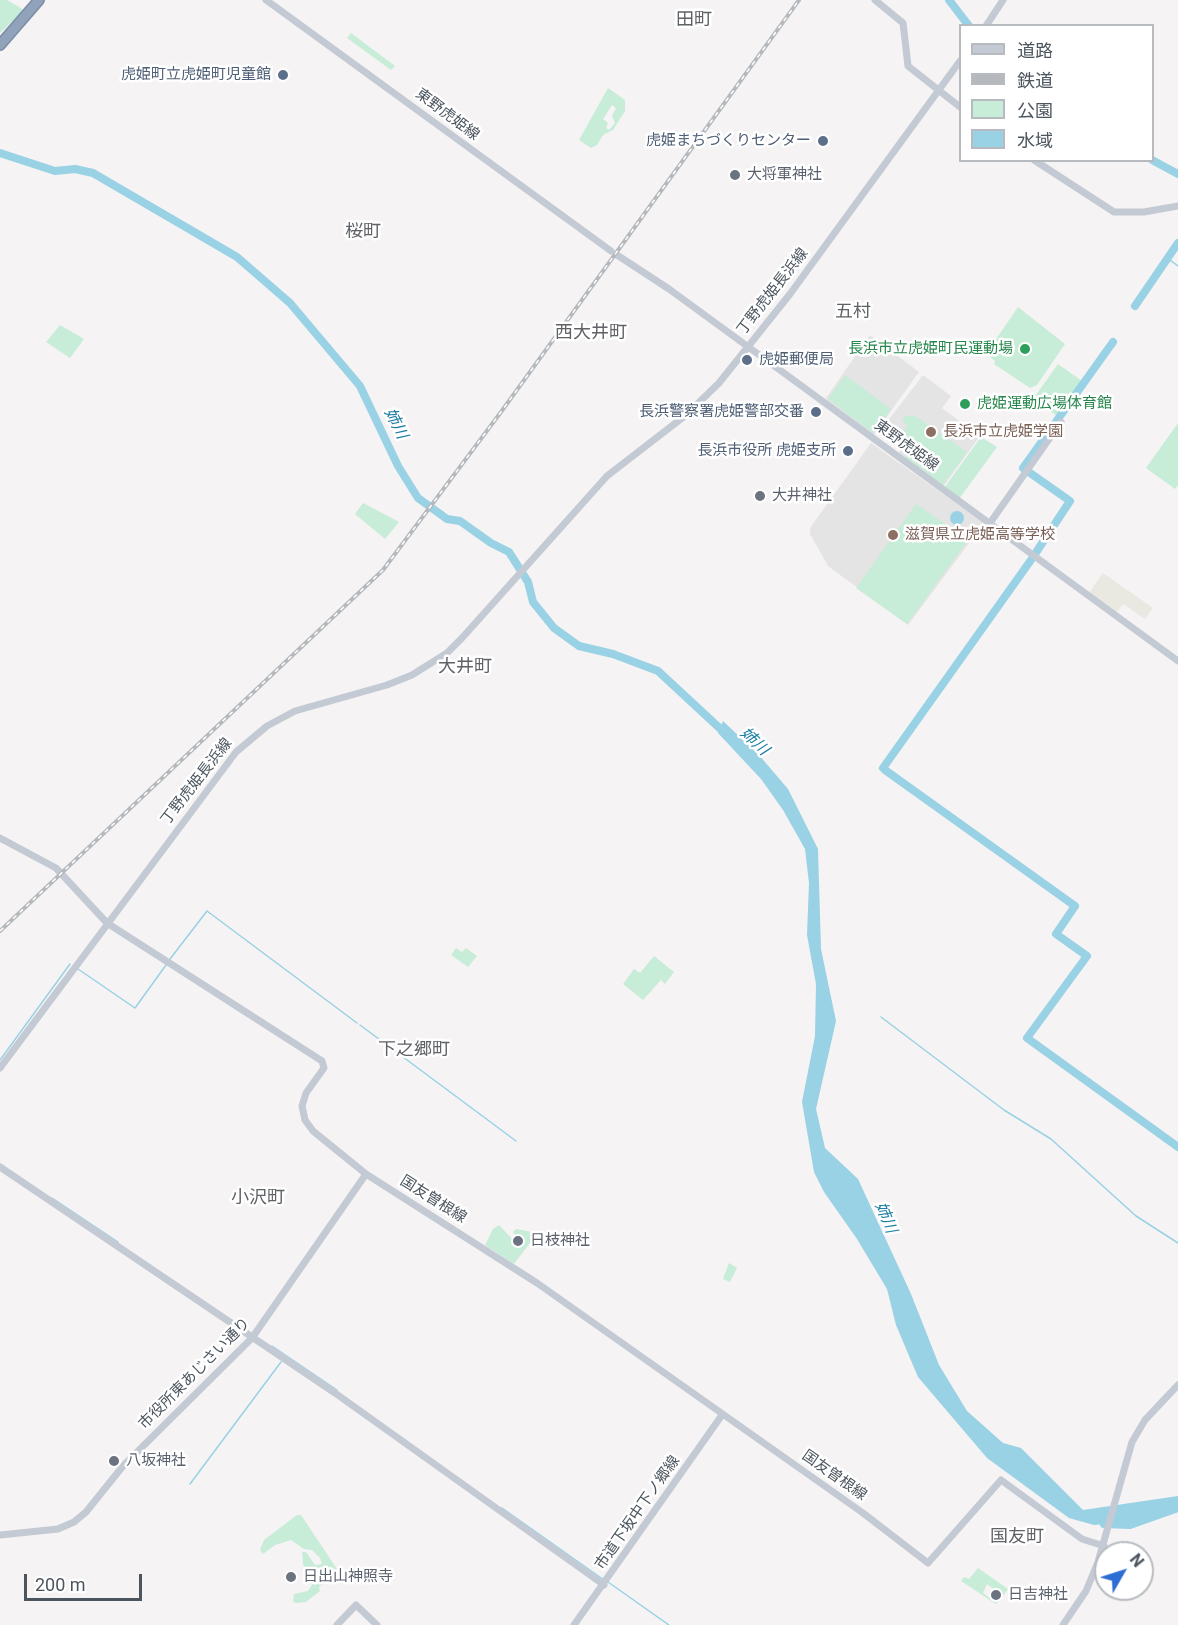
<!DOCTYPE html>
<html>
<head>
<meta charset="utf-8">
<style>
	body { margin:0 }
	#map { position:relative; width:1178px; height:1625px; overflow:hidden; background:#f5f3f3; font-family:Roboto,"Noto Sans JP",sans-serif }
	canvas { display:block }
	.legend { position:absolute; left:959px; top:24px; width:195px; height:138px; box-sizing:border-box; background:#fff; border:2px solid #b7bbbf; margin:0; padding:8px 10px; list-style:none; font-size:18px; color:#4c555e }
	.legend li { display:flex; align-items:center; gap:12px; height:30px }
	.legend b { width:30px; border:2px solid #b7bbbf }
	.north { position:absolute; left:1094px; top:1541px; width:60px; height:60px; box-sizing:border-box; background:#fff; border:2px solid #b7bbbf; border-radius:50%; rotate:51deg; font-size:16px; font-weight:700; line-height:24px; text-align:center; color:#4c555e }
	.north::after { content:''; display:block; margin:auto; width:21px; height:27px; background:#2e6dd4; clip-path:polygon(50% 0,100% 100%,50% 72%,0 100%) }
	.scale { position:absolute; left:24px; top:1574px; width:118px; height:27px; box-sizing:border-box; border:3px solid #4c555e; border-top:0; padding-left:8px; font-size:18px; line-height:21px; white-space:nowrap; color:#4c555e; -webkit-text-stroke:4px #fff; paint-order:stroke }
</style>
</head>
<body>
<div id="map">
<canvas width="1178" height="1625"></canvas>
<ul class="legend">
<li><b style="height:8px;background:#c3cad4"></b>道路</li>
<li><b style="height:8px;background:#b5b8bc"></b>鉄道</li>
<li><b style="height:16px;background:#c7ecd8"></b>公園</li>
<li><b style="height:16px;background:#99d1e5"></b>水域</li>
</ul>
<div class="north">N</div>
<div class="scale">200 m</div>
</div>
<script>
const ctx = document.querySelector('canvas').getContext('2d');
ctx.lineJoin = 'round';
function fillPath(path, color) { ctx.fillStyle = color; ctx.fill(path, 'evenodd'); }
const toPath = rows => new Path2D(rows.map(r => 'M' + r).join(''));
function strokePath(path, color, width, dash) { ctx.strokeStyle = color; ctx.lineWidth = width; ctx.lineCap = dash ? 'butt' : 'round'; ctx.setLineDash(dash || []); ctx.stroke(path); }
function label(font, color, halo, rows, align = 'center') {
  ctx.font = font + ' Roboto,"Noto Sans JP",sans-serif'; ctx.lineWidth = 5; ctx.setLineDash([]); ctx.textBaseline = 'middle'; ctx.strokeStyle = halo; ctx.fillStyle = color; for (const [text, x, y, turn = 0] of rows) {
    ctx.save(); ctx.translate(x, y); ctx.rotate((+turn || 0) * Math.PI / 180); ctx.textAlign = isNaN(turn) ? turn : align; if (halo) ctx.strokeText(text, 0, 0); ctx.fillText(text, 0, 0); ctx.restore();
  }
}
fillPath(toPath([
	[1103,573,1153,608,1145,619,1123,604,1116,613,1089,593]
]), '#eae9e1');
fillPath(toPath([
	[870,335,919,372,873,436,828,403,826,398],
	[923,375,951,396,942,408,980,436,943,487,898,455,904,443,883,427],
	[871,443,984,523,908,625,828,566,810,534,810,528]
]), '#e5e4e4');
fillPath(toPath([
	[0,0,7,0,24,10,0,33],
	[351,33,395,66,391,70,347,38],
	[608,88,625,100,625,111,613,130,603,135,597,145,591,148,579,140],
	[612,105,616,108,612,116,615,123,609,130,606,128,608,123,603,119],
	[1018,307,1065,344,1037,385,1030,388,994,364,995,361,986,354],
	[60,325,84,339,70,358,46,342],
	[1058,364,1082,381,1057,416,1033,399],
	[845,375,891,409,884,419,881,417,879,421,881,423,873,433,828,399],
	[914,415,967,452,943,485,906,459,908,442,903,432,908,425,902,421,905,416],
	[1178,423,1178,485,1175,489,1146,468],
	[981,437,997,447,959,499,944,488],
	[363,503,399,522,385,539,355,514],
	[916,504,968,540,907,624,856,588],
	[456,948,462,952,466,948,477,956,468,967,451,955],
	[654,956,674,972,665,984,661,980,643,1000,623,984,634,969,640,973],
	[499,1225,515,1242,520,1241,513,1232,516,1229,532,1232,536,1235,514,1264,485,1245,493,1229],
	[729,1263,737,1268,730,1282,723,1279],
	[297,1515,301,1515,339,1572,319,1587,320,1591,306,1602,295,1603,293,1601,294,1594,308,1591,312,1585,303,1564,302,1552,306,1552,315,1565,322,1564,320,1558,312,1550,304,1549,291,1540,275,1545,263,1554,260,1550,264,1540],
	[978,1568,1008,1589,996,1604,961,1581,964,1577,969,1579],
	[987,1584,1000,1593,995,1602,983,1593]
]), '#c7ecd8');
fillPath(toPath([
	'950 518a7 7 0 1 1 14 0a7 7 0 1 1-14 0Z',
	[723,721,759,755,788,789,818,849,821,949,836,1021,816,1109,825,1148,858,1179,911,1294,939,1365,967,1411,1003,1443,1021,1448,1083,1510,1178,1496,1178,1507,1131,1522,1094,1525,1069,1518,987,1458,918,1377,896,1325,887,1289,857,1239,824,1192,814,1172,802,1102,815,1036,816,984,807,935,809,883,805,849,783,810,761,779,718,733]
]), '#99d1e5');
strokePath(toPath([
	[1167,258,1178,266],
	[170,959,207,911,357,1023],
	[78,969,135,1008,166,965],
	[881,1017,1004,1110,1051,1139,1136,1216,1178,1243],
	[360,1025,516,1141],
	[0,1060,70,964],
	[52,1198,118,1242],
	[272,1346,337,1390],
	[190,1484,281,1362],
	[502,1508,604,1580],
	[608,1582,669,1625]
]), '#99d1e5', 1.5);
strokePath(toPath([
	[949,0,969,26],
	[0,153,55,171,75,169,93,173,237,257,290,303,360,386,398,466,418,498,447,519,460,521,491,543,509,552,528,582,533,602,554,628,579,646,613,654,658,671,727,735],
	[1152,160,1178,174],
	[1135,306,1178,243],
	[1035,554,1070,501,1023,468,1113,342],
	[883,768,1031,560],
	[885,770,1075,906,1056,934,1087,956,1027,1038,1178,1147],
	[1104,1524,1130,1525,1178,1508]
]), '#99d1e5', 8);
const highway = toPath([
	[0,45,39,0]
]);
strokePath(highway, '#7b8ea7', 12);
strokePath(toPath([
	[266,0,611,251],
	[875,0,903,23,908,66,960,107],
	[986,26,1003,0],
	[1034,160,1114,212,1144,212,1178,206],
	[617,255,669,289,1178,661],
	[990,523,1061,422],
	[0,838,56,868,107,923,322,1061,324,1068,306,1093,302,1106,305,1120,313,1131,366,1174,537,1283,863,1513,928,1563,1001,1480,1082,1539,1104,1546],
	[0,1068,236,752,267,726,295,711,387,685,412,675,447,653,462,638,607,476,686,415,719,383,790,294,960,61],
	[0,1167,335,1393,604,1585],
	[0,1535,58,1529,74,1522,86,1512,123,1466,252,1338,366,1174],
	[337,1625,356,1605,377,1625],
	[574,1625,722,1415],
	[1063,1625,1086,1591,1098,1562,1132,1442,1145,1420,1178,1385]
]), '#c3cad4', 7);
strokePath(highway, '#90a3bb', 9);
const rail = toPath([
	[0,931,383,570,501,412,799,0]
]);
strokePath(rail, '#b5b8bc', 4);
strokePath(rail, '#fff', 1.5, [4.5]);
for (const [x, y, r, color] of [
	[283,75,6,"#5c6f8a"],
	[823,141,6,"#5c6f8a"],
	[735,175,6,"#6b7280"],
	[1025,349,6,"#2e9e5b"],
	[747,360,6,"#5c6f8a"],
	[965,404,6,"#2e9e5b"],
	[816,412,6,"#5c6f8a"],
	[931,432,6,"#8d6e63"],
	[848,451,6,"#5c6f8a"],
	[760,496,6,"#6b7280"],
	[893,535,6,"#8d6e63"],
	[518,1241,6,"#6b7280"],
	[114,1461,6,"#6b7280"],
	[291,1577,6,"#6b7280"],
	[996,1595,6,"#6b7280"]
]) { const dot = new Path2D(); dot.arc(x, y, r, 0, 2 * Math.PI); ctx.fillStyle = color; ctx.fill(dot); strokePath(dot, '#fff', 2); }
label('15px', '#4e5e75', '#fff', [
	["虎姫町立虎姫町児童館",271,75],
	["虎姫まちづくりセンター",811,141],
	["虎姫郵便局",759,360,"left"],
	["長浜警察署虎姫警部交番",804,412],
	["長浜市役所 虎姫支所",836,451]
], 'right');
label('15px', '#4c555e', '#fff', [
	["東野虎姫線",447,115,37],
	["丁野虎姫長浜線",773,292,-52],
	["東野虎姫線",906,446,36],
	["丁野虎姫長浜線",197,782,-52],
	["国友曽根線",433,1200,32],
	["市役所東あじさい通り",195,1374,-45],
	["国友曽根線",834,1476,35],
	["市道下坂中下ノ郷線",638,1513,-55]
]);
label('15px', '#5b616d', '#fff', [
	["大将軍神社",747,175],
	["大井神社",772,496],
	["日枝神社",530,1241],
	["八坂神社",126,1461],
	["日出山神照寺",303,1577],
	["日吉神社",1008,1595]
], 'left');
label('15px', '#27864d', '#fff', [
	["長浜市立虎姫町民運動場",1013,349],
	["虎姫運動広場体育館",977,404,"left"]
], 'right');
label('15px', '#785e54', '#fff', [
	["長浜市立虎姫学園",943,432],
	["滋賀県立虎姫高等学校",905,535]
], 'left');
label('italic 16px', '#1b7ea2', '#fff', [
	["姉川",395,424,63],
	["姉川",754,742,43],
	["姉川",885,1218,67]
]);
label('18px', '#606267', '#fff', [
	["田町",694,20],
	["桜町",363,232],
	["五村",853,312],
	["西大井町",591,333],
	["大井町",465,667],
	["下之郷町",414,1050],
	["小沢町",258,1198],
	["国友町",1017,1537]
]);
</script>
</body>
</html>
